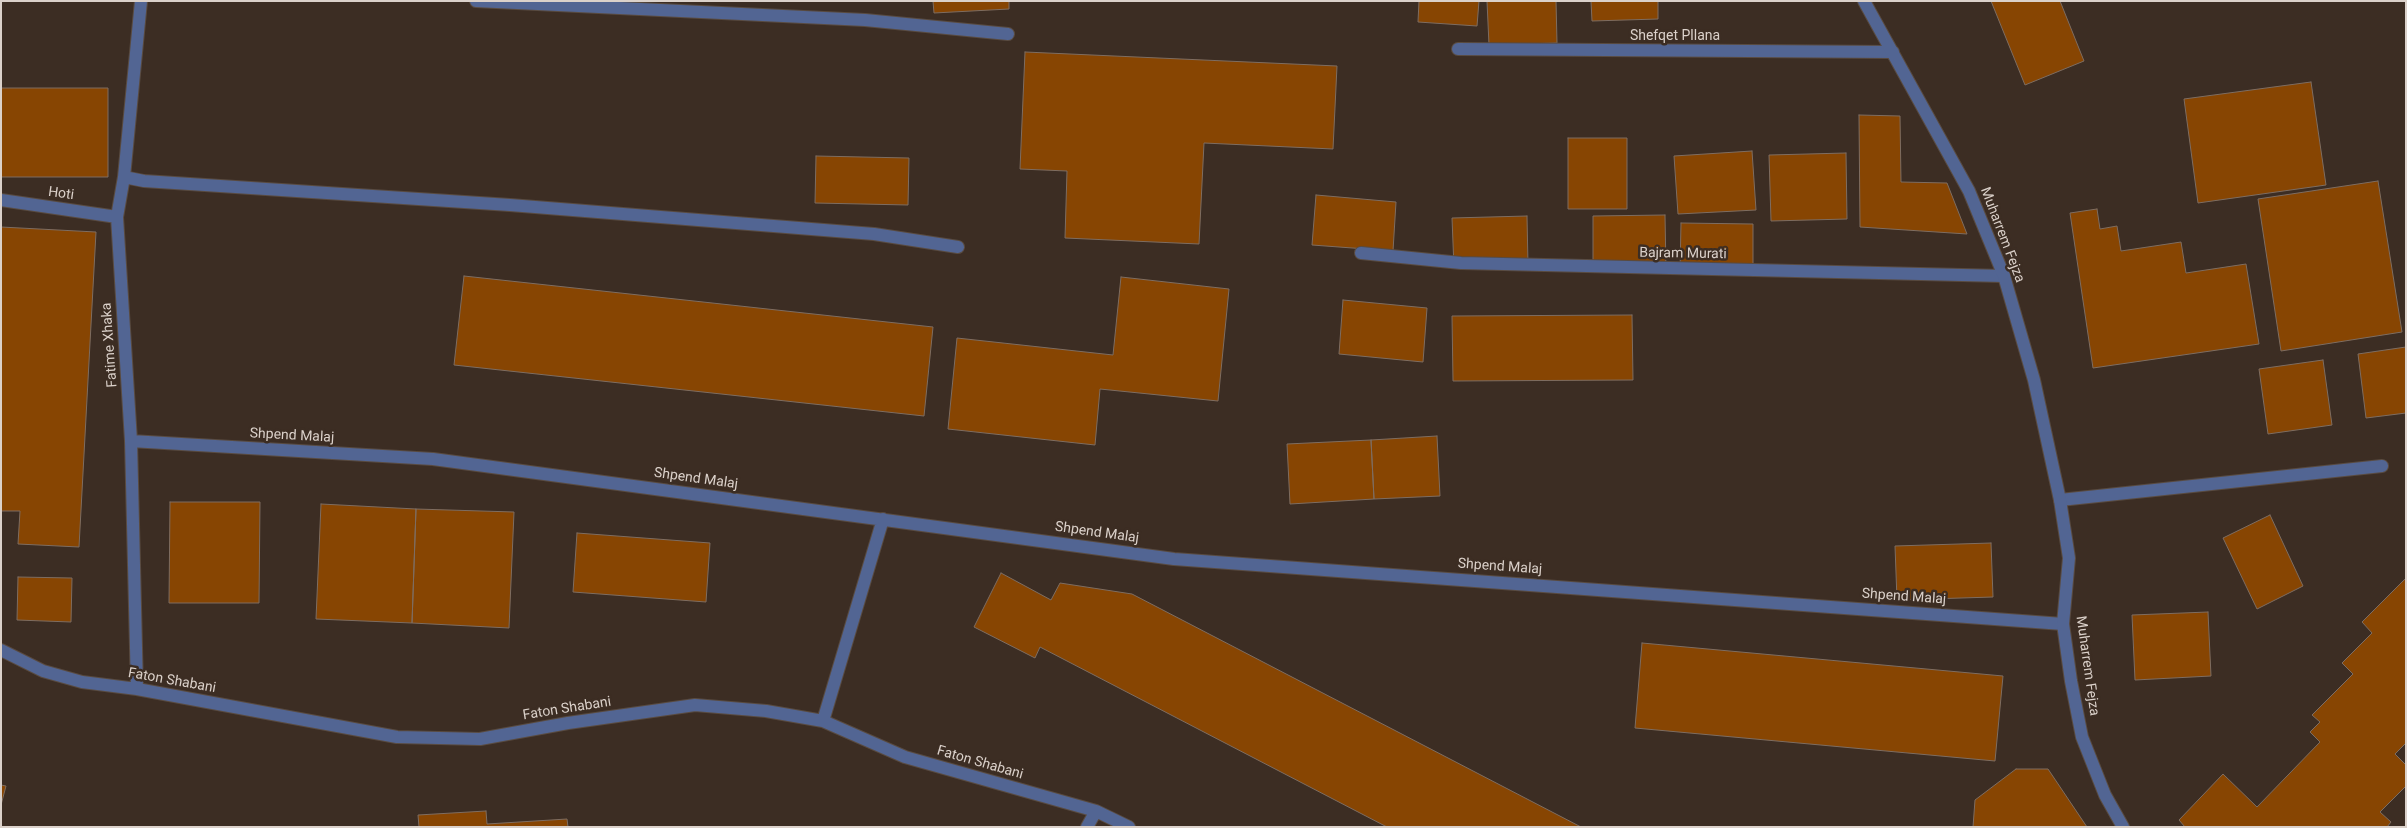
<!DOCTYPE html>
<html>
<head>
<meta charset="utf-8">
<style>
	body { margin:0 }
	#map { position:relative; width:2407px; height:828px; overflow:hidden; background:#3c2d23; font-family:Roboto,sans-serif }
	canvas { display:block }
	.frame { position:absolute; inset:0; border:2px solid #dbd1ca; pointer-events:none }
</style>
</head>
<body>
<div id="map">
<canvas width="2407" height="828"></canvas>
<div class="frame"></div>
</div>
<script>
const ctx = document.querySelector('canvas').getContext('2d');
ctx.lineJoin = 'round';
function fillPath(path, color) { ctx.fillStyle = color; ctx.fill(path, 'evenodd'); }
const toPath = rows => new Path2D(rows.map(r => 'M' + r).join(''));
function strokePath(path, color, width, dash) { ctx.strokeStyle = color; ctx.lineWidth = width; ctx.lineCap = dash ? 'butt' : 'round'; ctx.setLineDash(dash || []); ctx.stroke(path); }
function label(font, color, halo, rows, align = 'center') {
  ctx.font = font + ' Roboto,sans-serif'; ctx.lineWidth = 5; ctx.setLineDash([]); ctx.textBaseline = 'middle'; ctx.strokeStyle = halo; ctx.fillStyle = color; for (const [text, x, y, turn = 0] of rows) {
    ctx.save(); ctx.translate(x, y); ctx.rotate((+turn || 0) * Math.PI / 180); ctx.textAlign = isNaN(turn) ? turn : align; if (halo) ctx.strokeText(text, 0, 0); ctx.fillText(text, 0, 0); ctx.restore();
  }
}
const building = toPath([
	[933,1,1009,1,1009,9,934,13,933,1],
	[1419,1,1479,1,1477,26,1418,22,1419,1],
	[1487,1,1556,1,1557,43,1489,45,1487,1],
	[1591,1,1658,1,1658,19,1592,21,1591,1],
	[1991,1,2060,1,2084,61,2025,85,1991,1],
	[1025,52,1337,66,1333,149,1204,143,1199,244,1065,238,1067,171,1020,169,1025,52],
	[2311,82,2326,185,2198,203,2184,99,2311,82],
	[1,88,108,88,108,177,1,177,1,88],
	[1859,115,1900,116,1901,182,1947,183,1967,234,1860,227,1859,115],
	[1568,138,1627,138,1627,209,1568,209,1568,138],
	[1752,151,1756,210,1678,214,1674,156,1752,151],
	[1846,153,1847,219,1771,221,1769,155,1846,153],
	[816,156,909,158,908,205,815,203,816,156],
	[2378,181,2402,332,2281,351,2258,199,2378,181],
	[1316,195,1396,202,1393,251,1312,245,1316,195],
	[2097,209,2100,229,2117,226,2121,251,2181,242,2186,273,2246,264,2259,344,2093,368,2070,213,2097,209],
	[1665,215,1666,270,1593,270,1593,216,1665,215],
	[1527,216,1528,265,1454,268,1452,218,1527,216],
	[1681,223,1753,224,1753,272,1680,271,1681,223],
	[1,227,96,232,79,547,18,544,20,511,1,511,1,227],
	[464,276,933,327,924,416,454,365,464,276],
	[1121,277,1229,289,1218,401,1100,389,1095,445,948,429,957,338,1113,355,1121,277],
	[1343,300,1427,308,1423,362,1339,354,1343,300],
	[1632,315,1633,380,1453,381,1452,316,1632,315],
	[2406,347,2406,413,2366,418,2358,354,2406,347],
	[2323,360,2332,425,2268,434,2259,369,2323,360],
	[1437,436,1440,496,1374,499,1371,440,1437,436],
	[1371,440,1374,499,1290,504,1287,444,1371,440],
	[170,502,260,502,259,603,169,603,170,502],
	[321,504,416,509,412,623,316,619,321,504],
	[416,509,514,512,509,628,412,623,416,509],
	[2270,515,2303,586,2257,609,2223,538,2270,515],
	[577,533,710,543,706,602,573,592,577,533],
	[1991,543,1993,597,1897,600,1895,546,1991,543],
	[1001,573,1051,600,1060,583,1132,594,1581,827,1387,827,1040,647,1035,658,974,627,1001,573],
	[18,577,72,578,71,622,17,620,18,577],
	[2406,578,2406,743,2395,754,2406,765,2406,786,2380,812,2391,822,2387,827,2185,827,2179,820,2223,774,2257,807,2320,742,2310,732,2320,722,2312,715,2353,674,2342,663,2372,633,2362,622,2406,578],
	[2208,612,2211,676,2135,680,2132,615,2208,612],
	[1642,643,2003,676,1995,761,1635,728,1642,643],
	[2016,769,2048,769,2087,827,1973,827,1975,800,2016,769],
	[1,785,6,786,1,805,1,785],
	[486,811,487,824,567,819,568,827,419,827,418,815,486,811]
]);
fillPath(building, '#874502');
strokePath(building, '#7e6d61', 1);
const minor = toPath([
	[476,1,865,20,1008,34],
	[1458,49,1893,52],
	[124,177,144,181,510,205,874,234,958,247],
	[1,200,117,217],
	[1361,253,1461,263,2004,276],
	[131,441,433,459,1174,559,2063,624],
	[2060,500,2382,466],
	[1,650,43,671,82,682,137,689,397,737,480,739,568,723,695,705,766,711,823,721,905,757,1096,811,1129,827],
	[137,689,131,441,117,217,124,177,141,1],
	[823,721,883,519],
	[1087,827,1096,811]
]);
const tertiary = toPath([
	[1864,1,1969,191,2004,276,2034,380,2060,500,2069,558,2063,624,2071,681,2082,737,2105,795,2123,827]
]);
strokePath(minor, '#594b41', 14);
strokePath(tertiary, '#594b41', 14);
strokePath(minor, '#526593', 12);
strokePath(tertiary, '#526593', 12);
label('14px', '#dbd1ca', '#3c2d23', [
	["Shefqet Pllana",1675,36],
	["Hoti",61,194,8],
	["Muharrem Fejza",2002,235,69],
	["Bajram Murati",1683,254,1],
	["Fatime Xhaka",110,345,-94],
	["Shpend Malaj",292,436,3],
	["Shpend Malaj",696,479,8],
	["Shpend Malaj",1097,533,8],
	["Shpend Malaj",1500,567,4],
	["Shpend Malaj",1904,597,4],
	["Muharrem Fejza",2087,666,82],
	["Faton Shabani",172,681,10],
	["Faton Shabani",567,709,-9],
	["Faton Shabani",980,763,16]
]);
</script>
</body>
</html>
